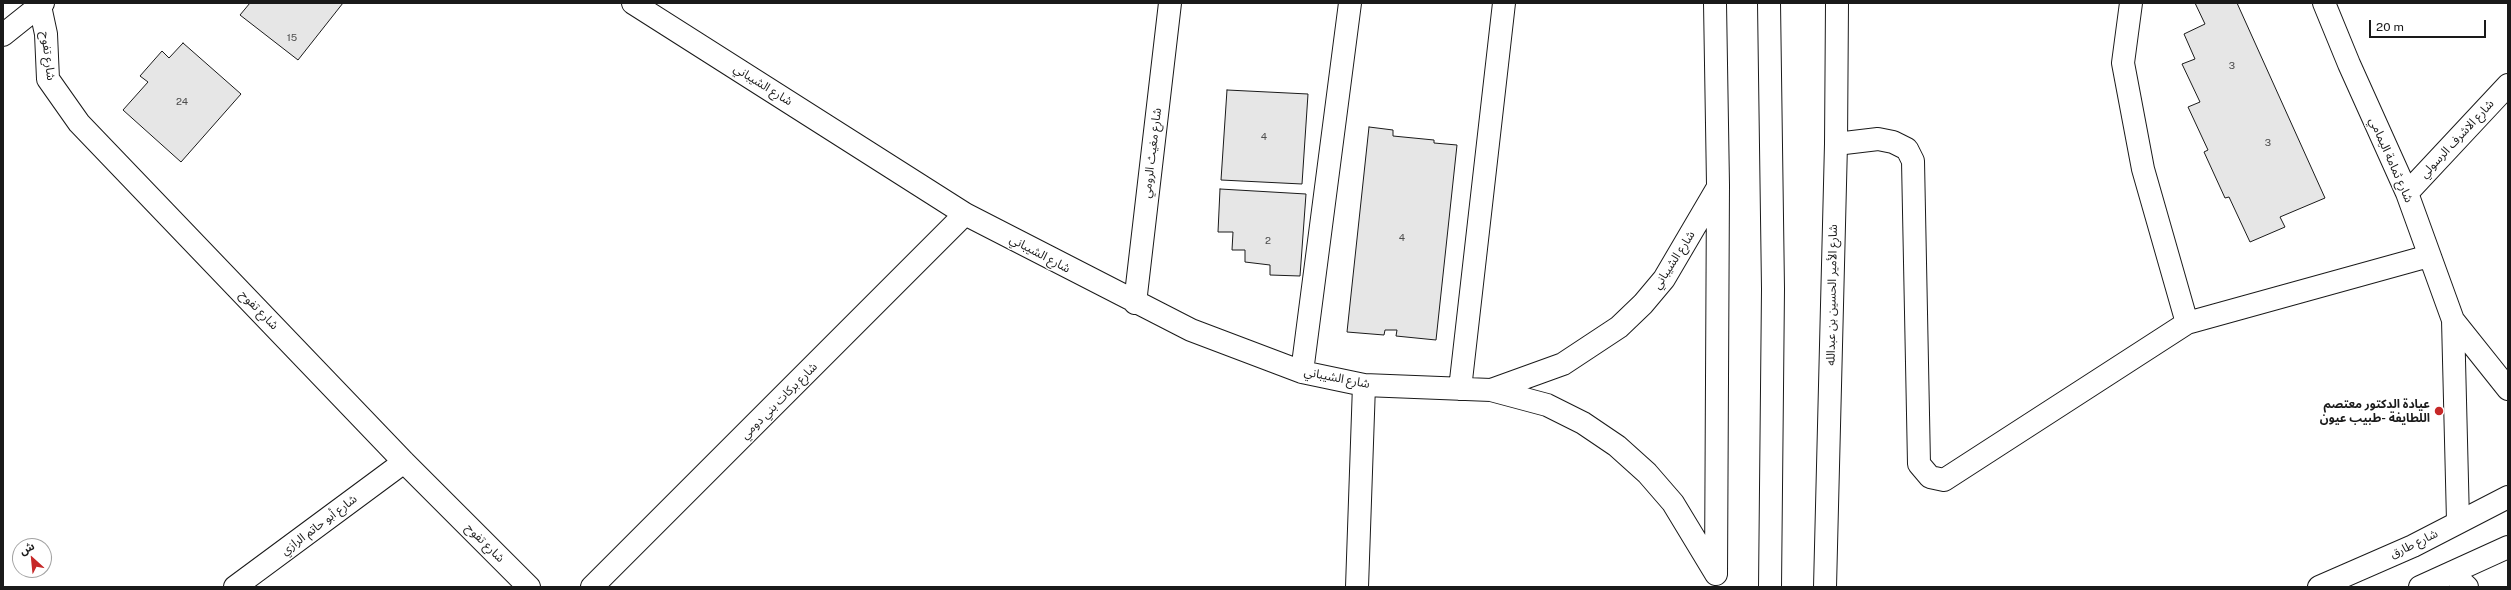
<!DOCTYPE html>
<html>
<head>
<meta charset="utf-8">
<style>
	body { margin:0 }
	#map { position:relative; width:2511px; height:590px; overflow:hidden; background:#fff; font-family:"Public Sans","Noto Sans Arabic",sans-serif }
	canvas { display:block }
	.frame { position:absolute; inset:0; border:4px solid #1a1a1a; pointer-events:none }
	.north { position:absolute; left:12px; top:538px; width:40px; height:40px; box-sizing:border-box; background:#fff; border:1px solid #a3a3a3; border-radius:50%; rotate:333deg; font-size:11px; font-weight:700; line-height:16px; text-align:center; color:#1a1a1a }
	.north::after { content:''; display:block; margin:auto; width:14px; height:18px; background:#c62828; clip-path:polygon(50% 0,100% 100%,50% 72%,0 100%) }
	.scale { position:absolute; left:2369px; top:20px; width:117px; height:18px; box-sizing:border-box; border:2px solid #1a1a1a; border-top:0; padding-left:5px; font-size:12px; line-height:14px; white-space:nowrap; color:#1a1a1a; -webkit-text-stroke:3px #fff; paint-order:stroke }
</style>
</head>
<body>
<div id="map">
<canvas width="2511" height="590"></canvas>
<div class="frame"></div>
<div class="north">ش</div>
<div class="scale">20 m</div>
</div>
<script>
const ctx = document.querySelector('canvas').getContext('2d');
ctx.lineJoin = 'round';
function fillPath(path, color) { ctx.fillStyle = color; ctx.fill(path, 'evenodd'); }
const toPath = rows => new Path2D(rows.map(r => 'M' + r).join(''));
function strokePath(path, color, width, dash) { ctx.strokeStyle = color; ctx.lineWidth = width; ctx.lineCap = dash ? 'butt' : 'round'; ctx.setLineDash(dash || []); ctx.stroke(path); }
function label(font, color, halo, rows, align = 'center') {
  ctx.font = font + ' "Public Sans","Noto Sans Arabic",sans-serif'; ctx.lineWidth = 3; ctx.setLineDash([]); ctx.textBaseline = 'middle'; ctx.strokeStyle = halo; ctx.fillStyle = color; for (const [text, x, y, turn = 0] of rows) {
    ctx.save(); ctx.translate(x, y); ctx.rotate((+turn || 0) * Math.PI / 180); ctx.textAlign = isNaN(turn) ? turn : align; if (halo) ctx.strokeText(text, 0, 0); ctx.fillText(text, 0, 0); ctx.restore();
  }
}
const building = toPath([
	[250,3,343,3,298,60,240,15,250,3],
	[2195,3,2237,3,2325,198,2280,217,2285,227,2250,242,2229,197,2225,198,2204,152,2208,150,2188,107,2200,102,2182,64,2195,59,2184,34,2205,24,2195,3],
	[183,43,241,94,181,162,123,110,148,82,140,76,162,51,169,58,183,43],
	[1227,90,1308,94,1302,184,1221,180,1227,90],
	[1369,127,1393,130,1393,136,1434,140,1434,143,1457,145,1436,340,1396,336,1397,330,1385,330,1384,335,1347,332,1369,127],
	[1220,189,1306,194,1300,276,1270,275,1270,265,1245,262,1245,250,1232,250,1233,232,1218,232,1220,189]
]);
fillPath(building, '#e6e6e6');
strokePath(building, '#1a1a1a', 1);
const minor = toPath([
	[633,3,965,214,1191,330,1302,372,1364,385,1491,390,1547,405,1583,423,1617,446,1647,473,1673,503,1716,574],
	[1715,3,1718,185,1716,574],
	[2131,3,2123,63,2143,169,2187,323],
	[2324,3,2349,64,2407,193,2453,320,2458,521],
	[40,6,46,34,48,79,79,123,404,462,529,587],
	[3,35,43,3],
	[1836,144,1878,139,1893,142,1907,149,1913,161,1919,464,1930,477,1944,480,2187,323,2429,256],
	[2407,193,2508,85],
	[1135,303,1170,3],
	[2453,320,2508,389],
	[1302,372,1350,3],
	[1460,389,1504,3],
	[1491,390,1563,364,1619,327,1643,304,1664,279,1718,187],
	[235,587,404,462],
	[592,587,965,214],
	[1357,587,1364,385]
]);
const tertiary = toPath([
	[2452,573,2467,587],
	[2319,587,2413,546,2508,497],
	[2420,587,2508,547]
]);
const secondary = toPath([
	[1769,3,1773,289,1770,587],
	[1825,587,1836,144,1837,3]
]);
strokePath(minor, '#1a1a1a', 24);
strokePath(tertiary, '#1a1a1a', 24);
strokePath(secondary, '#1a1a1a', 24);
strokePath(minor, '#fff', 22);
strokePath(tertiary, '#fff', 22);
strokePath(secondary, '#fff', 22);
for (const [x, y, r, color] of [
	[2439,411,5,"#c62828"]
]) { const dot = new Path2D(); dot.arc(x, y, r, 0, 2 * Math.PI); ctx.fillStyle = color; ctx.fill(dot); strokePath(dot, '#fff', 1.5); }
label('10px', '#4d4d4d', null, [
	["15",292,38],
	["3",2232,66],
	["24",182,102],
	["4",1264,137],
	["3",2268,143],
	["4",1402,238],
	["2",1268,241]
]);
label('12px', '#1a1a1a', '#fff', [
	["شارع تفوح",48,56,83],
	["شارع الشيباني",763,85,32],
	["شارع الاشرف الرسولي",2457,139,-47],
	["شارع مغيث الرومي",1152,153,-83],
	["شارع ثمامة اليمامي",2391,160,66],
	["شارع الشيباني",1040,254,28],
	["شارع الشيباني",1674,260,-57],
	["شارع الأمير الحسين بن عبدالله",1832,295,-89],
	["شارع تفوح",259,310,46],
	["شارع الشيباني",1337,378,11],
	["شارع بركات بني دومي",779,401,-45],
	["شارع أبو حاتم الرازي",319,525,-37],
	["شارع تفوح",485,543,45],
	["شارع طارق",2414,544,-26]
]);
label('bold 12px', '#1a1a1a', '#fff', [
	["عيادة الدكتور معتصم",2430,404],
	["اللطايفة -طبيب عيون",2430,418]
], 'right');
</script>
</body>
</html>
